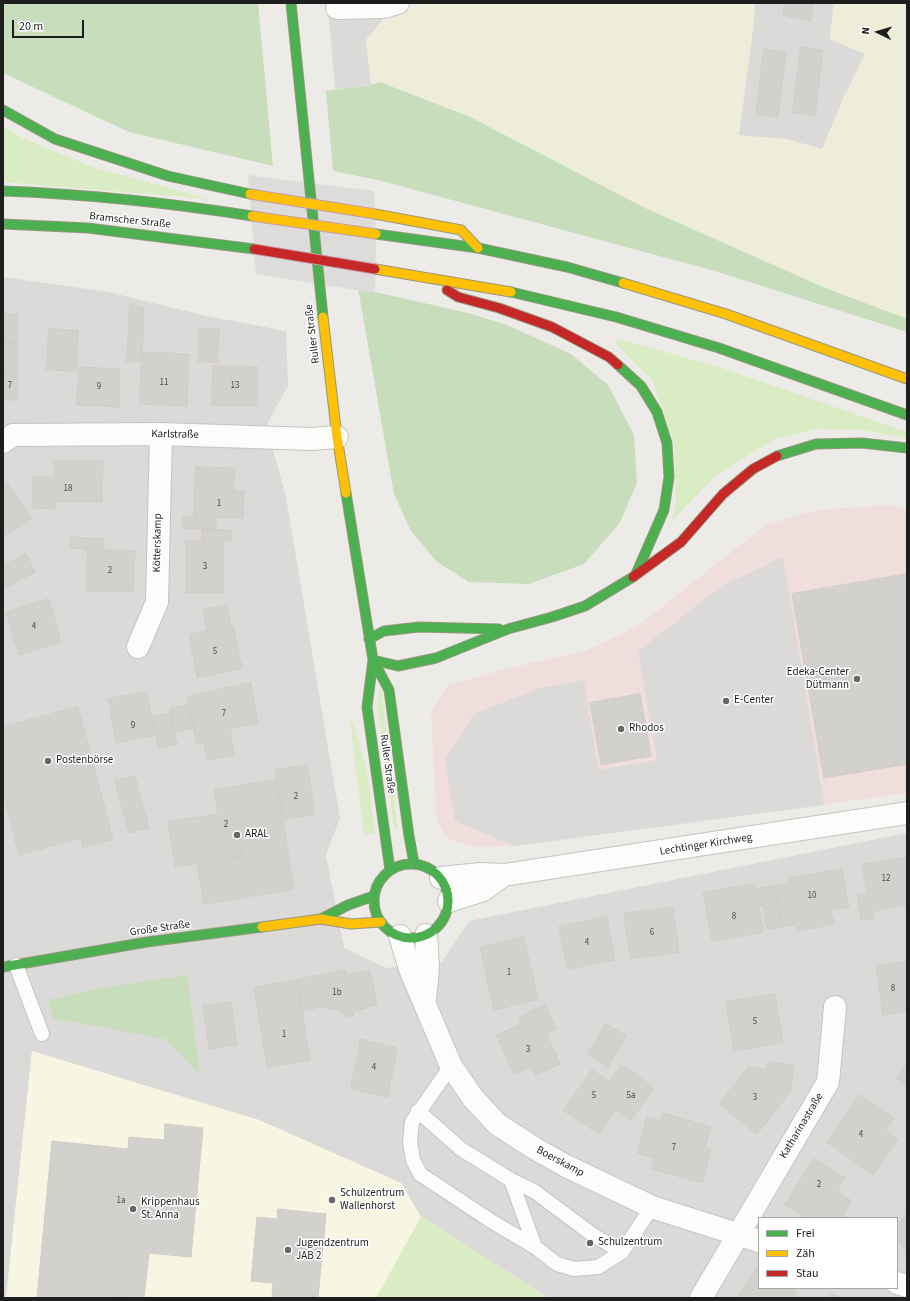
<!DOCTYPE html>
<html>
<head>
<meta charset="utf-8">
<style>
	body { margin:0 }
	#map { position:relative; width:910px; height:1301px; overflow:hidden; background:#edebe7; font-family:"Source Sans 3",sans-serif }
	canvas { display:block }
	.frame { position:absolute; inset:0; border:4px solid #1e1e1e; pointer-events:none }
	.legend { position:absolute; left:758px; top:1217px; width:140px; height:72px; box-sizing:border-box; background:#fff; border:1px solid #a5a5a5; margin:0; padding:5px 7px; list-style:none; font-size:12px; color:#1e1e1e }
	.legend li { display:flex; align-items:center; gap:8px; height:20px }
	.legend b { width:20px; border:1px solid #a5a5a5 }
	.north { position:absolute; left:858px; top:12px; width:40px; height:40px; -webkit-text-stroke:3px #fff; paint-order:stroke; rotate:275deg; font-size:11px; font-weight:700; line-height:16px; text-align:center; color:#1e1e1e }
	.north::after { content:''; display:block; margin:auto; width:14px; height:18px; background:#1e1e1e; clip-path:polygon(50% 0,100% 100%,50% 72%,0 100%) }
	.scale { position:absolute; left:12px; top:20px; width:72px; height:18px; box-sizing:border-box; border:2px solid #1e1e1e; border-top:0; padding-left:5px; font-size:12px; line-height:14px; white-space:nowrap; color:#1e1e1e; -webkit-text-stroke:3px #fff; paint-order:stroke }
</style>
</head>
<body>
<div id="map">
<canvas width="910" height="1301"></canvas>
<div class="frame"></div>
<ul class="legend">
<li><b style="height:5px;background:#4caf50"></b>Frei</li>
<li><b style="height:5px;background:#ffc107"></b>Zäh</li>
<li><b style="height:5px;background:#c62828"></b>Stau</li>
</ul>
<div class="north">N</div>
<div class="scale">20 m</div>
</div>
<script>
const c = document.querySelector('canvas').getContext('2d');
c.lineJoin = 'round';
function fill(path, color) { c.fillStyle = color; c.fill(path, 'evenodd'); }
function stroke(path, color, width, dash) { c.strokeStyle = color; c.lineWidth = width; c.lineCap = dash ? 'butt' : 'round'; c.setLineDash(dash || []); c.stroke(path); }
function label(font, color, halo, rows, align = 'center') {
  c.font = font + ' "Source Sans 3",sans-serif'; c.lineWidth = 3; c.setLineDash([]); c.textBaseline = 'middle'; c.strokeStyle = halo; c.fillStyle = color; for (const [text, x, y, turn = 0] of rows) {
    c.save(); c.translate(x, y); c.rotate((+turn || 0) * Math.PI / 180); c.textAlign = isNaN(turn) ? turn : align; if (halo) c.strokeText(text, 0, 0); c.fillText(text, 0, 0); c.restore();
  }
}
const residential = new Path2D(`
	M755,3H834L830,39L865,54L844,97L822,149L786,139L738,136L754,22Z
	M3,277L109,292L206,316L286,331L288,386L266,426L285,492L340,818L326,855L344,948L386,968L442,962L469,921L907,833V1298H548L421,1217L401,1183L259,1120L32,1052L6,1298H3ZM759,1218H897V1288H759Z`);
const commercial = new Path2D(`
	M888,505L907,509V793L515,846H470L447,838L437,822L431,712L449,685L505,669L585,651L635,628L766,525L817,510Z`);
const education = new Path2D(`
	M32,1051L259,1120L401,1183L421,1217L548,1298H6Z`);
const religious = new Path2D(`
	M384,7L382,21L366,40L371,85L335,89L328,8Z
	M783,557L824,805L515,846L455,821L445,759L474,714L540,688L584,680L598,770L657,760L638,651L722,586Z
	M113,839L133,921L26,940L6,868Z
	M15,918L19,941L3,944V920Z`);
const farmland = new Path2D(`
	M425,3H755L754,22L739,135L786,139L822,149L844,97L865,54L830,39L834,3H907V319L823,287L645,208L470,117L380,82L371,85L366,40L382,21Z`);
const grass = new Path2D(`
	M3,125L18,136L92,167L209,199L3,182Z
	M620,339L725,369L907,432V438L862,430L816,429L774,439L715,476L671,522L676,503L674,442L652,380L614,342Z
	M381,685L398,829L394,830L377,703Z
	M350,720H352L367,770L375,833L364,834Z
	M421,1217L548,1298H376Z`);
const forest = new Path2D(`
	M3,3H258L273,166L129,132L3,73Z
	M380,82L470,117L645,208L823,287L907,319V332L715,271L378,180L333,171L326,91L371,85Z
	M358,288L472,314L507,325L571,354L608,385L634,435L637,483L619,524L584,564L529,584L469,582L437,562L411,531L394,494Z
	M187,975L200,1074L165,1039L53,1018L48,1000L95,989Z`);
const pier = new Path2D(`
	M248,175L374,191L376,234L375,293L256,274Z`);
const building = new Path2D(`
	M785,3H814L811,21L783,15Z
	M801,47L823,50L815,115L793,113Z
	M764,49L786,52L778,117L756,114Z
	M130,304L144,308L142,362H127Z
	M3,314H18V343H3Z
	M199,328L219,329L218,362H198Z
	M49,329L78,330L76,371L47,370Z
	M3,343H18V371H3Z
	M142,352L189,354L187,406L140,404Z
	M213,366L258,367L257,406L212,405Z
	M79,367L120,369L119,407L77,405Z
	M3,371H18V400H3Z
	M54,461H103L102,502H56V509L33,508V477H54Z
	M196,467L235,468L234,491H244L243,518L194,517Z
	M7,483L31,518L3,537V486Z
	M183,517H216V529H183Z
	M202,529L232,530V541H202Z
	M71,537L104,539V550L71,548Z
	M186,541H223V593H186Z
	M88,549L135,551L133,592L86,591Z
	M26,554L35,572L5,588L3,585V566Z
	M907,574V764L824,778L792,594Z
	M49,599L61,642L19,655L6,612Z
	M227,605L231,627L207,631L203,610Z
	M233,626L242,668L197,678L189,635Z
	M251,683L258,724L230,728L234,755L207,760L204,743L197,744L187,697Z
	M147,692L155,735L116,743L108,699Z
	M640,694L651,756L601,765L590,703Z
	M189,705L193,728L174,732L170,709Z
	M78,707L113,839L83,847L81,838L19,855L3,795V727Z
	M171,714L177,744L158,748L152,717Z
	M307,765L315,814L283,820L275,770Z
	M135,776L149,828L129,833L115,781Z
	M277,780L284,828L239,836L242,856L175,867L168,822L218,814L214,790Z
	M284,828L294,889L204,904L197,863L242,856L239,836Z
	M907,857V905L873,911L874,918L861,920L857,895L867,893L862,865Z
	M842,869L849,907L831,910L834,924L797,931L796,925L782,927L775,885L789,883L788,878Z
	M755,884L756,889L775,885L782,927L767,929L763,905L759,906L763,932L712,941L703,893Z
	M673,907L679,952L630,959L624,914Z
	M607,917L615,960L567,969L559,927Z
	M524,937L538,999L494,1010L480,948Z
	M907,961V1017L906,1011L883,1015L876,966Z
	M345,970L346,975L370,971L377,1005L354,1011V1015L349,1017L338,1010L320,1007L302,1011L297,980Z
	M297,980L310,1060L267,1067L254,988Z
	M775,994L783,1042L734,1051L726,1002Z
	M231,1002L237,1045L209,1049L203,1006Z
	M545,1005L556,1029L546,1033L560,1064L535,1075L531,1066L514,1074L496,1035L522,1024L519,1018Z
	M606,1024L626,1036L608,1067L588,1054Z
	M361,1039L397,1048L388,1097L351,1089Z
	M768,1062L794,1065L790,1092L757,1134L719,1104L748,1067L767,1069Z
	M907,1063V1086L896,1078Z
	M622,1065L654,1088L631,1120L608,1104L619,1088L610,1082Z
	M592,1070L619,1088L608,1104L615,1110L599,1134L564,1111Z
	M860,1095L894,1118L885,1131L898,1140L873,1175L827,1142Z
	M663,1113L711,1127L705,1147L711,1149L702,1183L652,1169L655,1158L637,1153L647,1117L660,1121Z
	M165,1124L203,1128L191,1257L149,1253L144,1298L111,1297V1298H37L52,1141L128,1149L129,1137L164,1140Z
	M814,1159L845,1178L837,1191L852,1201L841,1218H806L785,1205Z
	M278,1209L326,1214L318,1298H272L273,1283L251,1281L257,1217L277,1219Z
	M907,1213V1250L897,1243V1227Z
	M756,1268L759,1269V1288H791L797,1292L793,1298H738Z
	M830,1294L844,1298H829Z`);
const lane = new Path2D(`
	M16,965L42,1034
	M451,1066L412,1122L410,1142L413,1160L420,1174L491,1221L535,1247L557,1264L574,1269L598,1267L622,1252L652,1207
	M418,1111L461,1149L511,1180L534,1191L593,1235L622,1252
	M511,1180L535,1247`);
const street = new Path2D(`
	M337,8L384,7L398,3
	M3,442L13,435L161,434L312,439L337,437
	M138,647L157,602L161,434
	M441,878L480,874L504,875L907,813
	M449,901L483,890L504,875
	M400,936L410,969L451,1066L473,1098L497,1124L534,1148L566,1166L652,1207L759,1241
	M425,1000L428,967L426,935
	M897,1283L907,1286
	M701,1298L828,1082L835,1007`);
const fast = new Path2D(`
	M291,3L323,317
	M3,110L55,139L168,176L250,194
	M3,191C86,194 170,203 252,216
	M3,224L88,228L254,249
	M376,234L478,248L567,267L623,283
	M511,292L616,317L719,348L907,415
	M618,365L641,386L657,412L667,443L669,477L664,510L636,574
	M777,456L816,444L862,443L907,448
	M346,493L373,660L367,707L390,870
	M369,639L384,631L419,627L499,629
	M373,660L389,690L409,836L414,863
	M373,660L398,666L436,658L508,629L552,617L585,606L633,577
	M374 901a37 37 0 1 1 74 0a37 37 0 1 1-74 0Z
	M321,919L348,905L374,896
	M3,967L147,942L262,927`);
const slow = new Path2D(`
	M375,214L461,230L478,248
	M375,269L511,292
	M623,283L726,314L907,379
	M323,317L337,437L346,493
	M262,927L321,919L351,924L381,922`);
const jam = new Path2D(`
	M447,290L458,297L499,308L552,327L609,357L618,365
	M633,577L681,542L723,494L753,469L777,456`);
const slowBridge = new Path2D(`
	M250,194L375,214
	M252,216L376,234`);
const jamBridge = new Path2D(`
	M254,249L375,269`);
const markers = [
	[857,679,4,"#666664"],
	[726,701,4,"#666664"],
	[621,729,4,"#666664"],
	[48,761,4,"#666664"],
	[237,835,4,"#666664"],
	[332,1200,4,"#666664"],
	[133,1209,4,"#666664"],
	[590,1243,4,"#666664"],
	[288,1250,4,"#666664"]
];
const numberNames = [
	["11",164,383],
	["7",10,386],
	["13",235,386],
	["9",99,387],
	["18",68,489],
	["1",219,504],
	["3",205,567],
	["2",110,571],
	["4",34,627],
	["5",215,652],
	["7",224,714],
	["9",133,726],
	["2",296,797],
	["2",226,825],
	["12",886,879],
	["10",812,896],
	["8",734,917],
	["6",652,933],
	["4",587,943],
	["1",509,973],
	["8",893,989],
	["1b",337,993],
	["5",755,1022],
	["1",284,1035],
	["3",528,1050],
	["4",374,1068],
	["5",594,1096],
	["5a",631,1096],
	["3",755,1098],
	["4",861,1135],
	["7",674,1148],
	["2",819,1185],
	["1a",121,1201]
];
const streetNames = [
	["Bramscher Straße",130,221,6],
	["Ruller Straße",313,334,-97],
	["Karlstraße",175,435,1],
	["Kötterskamp",158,543,-89],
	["Ruller Straße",387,764,82],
	["Lechtinger Kirchweg",706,845,-9],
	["Große Straße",160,929,-8],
	["Katharinastraße",802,1126,-59],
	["Boerskamp",560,1162,28]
];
const poiNames = [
	["Edeka-Center",849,673,"right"],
	["Dütmann",849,686,"right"],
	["E-Center",734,701],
	["Rhodos",629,729],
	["Postenbörse",56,761],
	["ARAL",245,835],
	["Schulzentrum",340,1194],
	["Wallenhorst",340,1207],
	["Krippenhaus",141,1203],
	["St. Anna",141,1216],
	["Schulzentrum",598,1243],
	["Jugendzentrum",296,1244],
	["JAB 2",296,1257]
];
fill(residential, '#dcdad8');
fill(commercial, '#efdedb');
fill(education, '#f7f6e2');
fill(religious, '#dbdad8');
fill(farmland, '#ededd9');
fill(grass, '#daecc4');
fill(forest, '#c7ddbb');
fill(pier, '#dddcda');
fill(building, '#d3d1ce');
stroke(building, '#d0ccc8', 1);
stroke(lane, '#c5c4c3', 16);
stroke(street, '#c5c4c3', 24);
stroke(fast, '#96977e', 11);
stroke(slow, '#96977e', 11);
stroke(jam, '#96977e', 11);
stroke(lane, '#fcfcfb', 14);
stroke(street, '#fcfcfb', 22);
stroke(fast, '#4caf50', 9);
stroke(slow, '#ffc107', 9);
stroke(jam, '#c62828', 9);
stroke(slowBridge, '#c49ca8', 11, []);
stroke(jamBridge, '#c49ca8', 11, []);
stroke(slowBridge, '#ffc107', 9);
stroke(jamBridge, '#c62828', 9);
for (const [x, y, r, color] of markers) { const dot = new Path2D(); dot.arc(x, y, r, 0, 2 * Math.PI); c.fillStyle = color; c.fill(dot); stroke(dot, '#fff', 1.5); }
label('9px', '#4b4b4a', null, numberNames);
label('11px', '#1e1e1e', '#fff', streetNames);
label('11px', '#1e1e1e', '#fff', poiNames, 'left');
</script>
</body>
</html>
